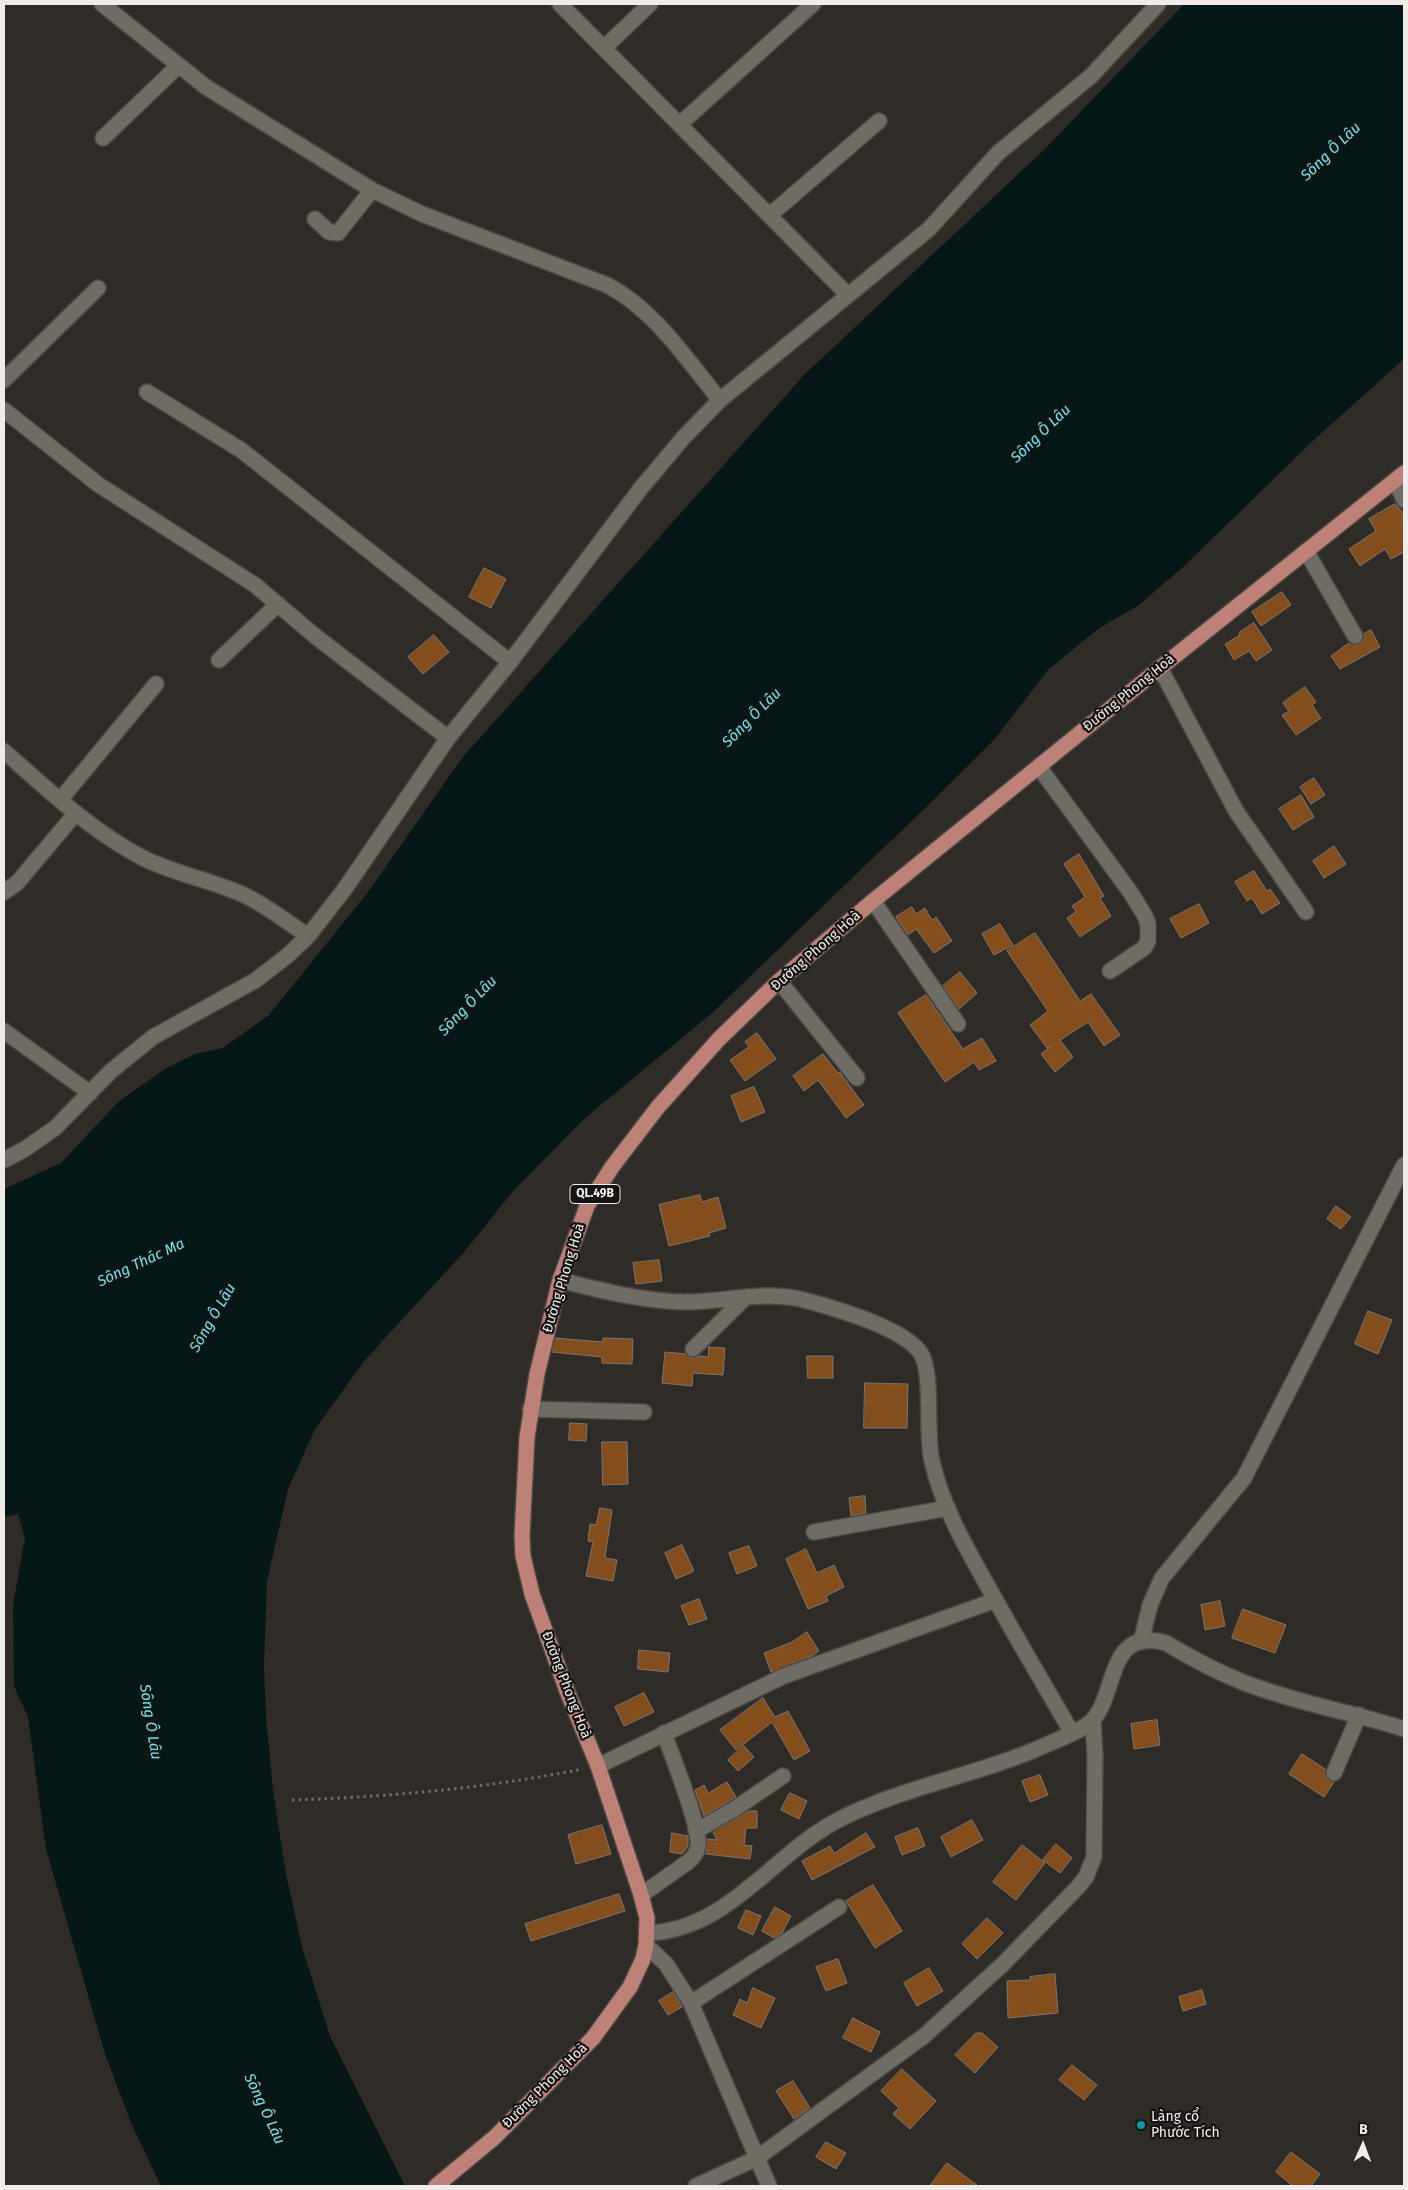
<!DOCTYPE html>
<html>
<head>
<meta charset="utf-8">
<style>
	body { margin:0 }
	#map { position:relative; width:1408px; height:2190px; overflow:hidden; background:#2f2c27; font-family:"Fira Sans",sans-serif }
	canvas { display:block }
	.frame { position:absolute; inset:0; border:5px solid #efede9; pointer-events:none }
	.north { position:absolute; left:1338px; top:2120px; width:50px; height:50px; -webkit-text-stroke:4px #161412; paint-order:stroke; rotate:2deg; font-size:14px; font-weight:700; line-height:20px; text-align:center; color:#efede9 }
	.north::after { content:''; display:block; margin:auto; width:18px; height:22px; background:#efede9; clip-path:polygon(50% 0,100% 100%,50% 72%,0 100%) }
</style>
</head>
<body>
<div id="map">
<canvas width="1408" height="2190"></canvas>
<div class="frame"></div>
<div class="north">B</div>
</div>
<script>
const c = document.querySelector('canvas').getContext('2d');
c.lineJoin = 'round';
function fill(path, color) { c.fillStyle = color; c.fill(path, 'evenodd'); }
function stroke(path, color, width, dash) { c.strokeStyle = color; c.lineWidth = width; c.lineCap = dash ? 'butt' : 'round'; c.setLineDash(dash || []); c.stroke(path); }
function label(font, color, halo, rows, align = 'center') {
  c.font = font + ' "Fira Sans",sans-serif'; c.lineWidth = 4.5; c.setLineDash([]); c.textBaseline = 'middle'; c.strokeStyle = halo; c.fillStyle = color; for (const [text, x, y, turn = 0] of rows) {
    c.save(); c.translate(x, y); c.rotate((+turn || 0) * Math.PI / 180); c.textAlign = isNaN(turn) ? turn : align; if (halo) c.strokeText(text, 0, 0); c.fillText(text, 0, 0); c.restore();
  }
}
const water = new Path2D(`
	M1184,4H1404V359L1317,437L1183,567L1139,605L1098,629L1048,670L995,739L922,811L711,1014L585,1118L514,1190L465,1251L365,1360L315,1429L288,1489L267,1581L264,1665L266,1717L273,1790L285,1869L302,1947L330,2036L405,2186H161L131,2123L104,2051L46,1849L28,1717L14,1686L13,1605L25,1538L18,1514L4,1517V1189L61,1163L119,1101L165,1069L195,1054L223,1048L269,1015L368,892L462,758L805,374L1045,149Z`);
const building = new Path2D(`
	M1395,504L1404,514V552L1391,559L1385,549L1360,566L1349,549L1376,531L1369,519Z
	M484,568L506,579L491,608L469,597Z
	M1282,592L1291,605L1261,626L1252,612Z
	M1254,623L1272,650L1256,661L1249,651L1234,660L1225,644L1240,635L1239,633Z
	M1371,630L1380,647L1340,669L1331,656L1349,643L1355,645L1360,644L1363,640L1364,634Z
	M434,635L449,652L423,674L408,657Z
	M1305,687L1316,702L1312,705L1321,718L1296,735L1282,715L1289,711L1283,703Z
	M1314,778L1325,795L1311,804L1300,787Z
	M1301,795L1314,817L1293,830L1279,809Z
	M1334,846L1346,864L1324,878L1313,861Z
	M1079,854L1104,896L1100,898L1111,916L1080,937L1067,918L1076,912L1072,906L1085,897L1064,864Z
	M1254,871L1267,891L1270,889L1280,903L1262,914L1252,898L1247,901L1235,882Z
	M1199,904L1209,923L1181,938L1170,919Z
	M912,907L916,914L925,908L932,920L936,917L952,941L934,953L916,929L908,935L896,917Z
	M1000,924L1013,945L994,955L982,934Z
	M1035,933L1080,1001L1091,994L1120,1035L1104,1046L1088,1022L1060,1040L1073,1057L1055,1072L1041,1054L1051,1046L1047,1048L1030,1025L1048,1011L1007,951Z
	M960,972L977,993L959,1009L943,986Z
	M926,995L963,1049L982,1038L996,1061L979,1070L974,1062L945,1082L898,1013Z
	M757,1033L776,1059L745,1081L730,1060L749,1047L745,1042Z
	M823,1054L838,1073L840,1072L841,1074L864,1105L846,1118L818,1080L804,1091L793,1076Z
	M754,1087L765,1112L741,1122L731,1096Z
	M700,1195L702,1202L718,1197L726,1228L709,1233L710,1236L669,1246L659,1205Z
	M1336,1206L1351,1217L1341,1229L1327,1219Z
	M659,1260L662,1281L636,1284L633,1263Z
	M1368,1311L1392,1320L1378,1354L1355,1344Z
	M555,1338L603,1342V1338L633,1339L632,1364L602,1363V1357L552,1352Z
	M709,1347L725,1348L723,1375L693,1373L692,1386L662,1383L665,1352L686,1354L690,1358H695L700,1356L708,1357Z
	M807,1356H833V1378H808Z
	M865,1383L908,1384L907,1428H864Z
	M570,1423L587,1424L586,1441L569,1440Z
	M602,1442H627L628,1484L603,1485Z
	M865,1496L866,1513L851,1516L849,1498Z
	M600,1508L612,1510L605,1558L617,1560L613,1581L586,1576L593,1542L588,1541L590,1524L596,1525Z
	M682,1545L694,1571L676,1579L665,1553Z
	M749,1546L757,1566L737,1574L729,1553Z
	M806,1549L817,1573L834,1565L844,1587L826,1596L828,1601L808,1609L786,1559Z
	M699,1599L707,1619L689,1625L681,1606Z
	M1220,1601L1225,1626L1205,1630L1201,1605Z
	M1243,1609L1286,1625L1275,1653L1232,1638Z
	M807,1632L819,1651L810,1657L771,1672L764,1653L792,1642Z
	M639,1650L670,1653L668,1672L638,1669Z
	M644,1693L654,1712L624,1726L615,1707Z
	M763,1698L775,1717L788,1711L810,1751L794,1760L772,1722L736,1750L720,1730Z
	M1157,1720L1160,1745L1134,1749L1131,1724Z
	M744,1746L754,1757L738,1771L728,1760Z
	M1302,1754L1325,1769L1326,1778L1334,1782L1324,1797L1289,1774Z
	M1040,1775L1048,1795L1030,1802L1022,1781Z
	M727,1782L736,1797L704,1816L695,1790L704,1785L708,1793Z
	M790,1793L807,1801L799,1819L781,1810Z
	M749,1811H757V1828H746L744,1845L752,1846L750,1859L706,1854L707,1839L717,1840L713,1832Z
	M972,1820L983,1840L951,1857L941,1837Z
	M602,1825L611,1854L576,1864L568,1835Z
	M918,1828L925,1846L902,1855L895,1837Z
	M672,1833L688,1836V1846L682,1854L670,1852Z
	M866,1833L875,1847L812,1880L802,1861L830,1846L834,1853Z
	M1056,1844L1072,1858L1060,1873L1043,1860Z
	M1022,1845L1045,1863L1016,1900L993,1882Z
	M873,1885L902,1931L875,1948L846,1901Z
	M619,1894L625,1911L531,1941L525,1924Z
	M775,1907L791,1916L782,1933L774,1938L762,1931Z
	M746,1910L761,1916L753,1935L738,1928Z
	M987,1918L1003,1933L977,1959L962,1944Z
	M838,1959L847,1983L826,1991L816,1967Z
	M929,1968L943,1991L917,2006L904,1983Z
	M1055,1974L1058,2013L1008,2018L1007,1981L1030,1980V1977Z
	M753,1988L775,1998L761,2028L733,2015L740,1999L747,2003Z
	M1202,1990L1206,2004L1183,2011L1179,1997Z
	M673,1992L682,2007L668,2015L659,2001Z
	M853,2018L880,2032L871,2052L843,2038Z
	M976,2033H982L998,2047L975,2073L955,2055Z
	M1072,2065L1097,2085L1084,2100L1059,2080Z
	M902,2069L936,2101L910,2129L893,2114L899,2108L881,2091Z
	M793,2081L810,2108L794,2119L776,2091Z
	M826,2142L846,2153L836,2169L816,2157Z
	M1291,2152L1320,2174L1311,2186H1293L1276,2172Z
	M947,2163L978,2186H930Z`);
const path = new Path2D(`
	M292,1800C389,1797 487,1788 583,1769`);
const minor = new Path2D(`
	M102,4L206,87L372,190L422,214L607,285C655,310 686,359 720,400
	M560,4L848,295
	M604,48L650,4
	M680,124L813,4
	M103,138L178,66
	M770,215L879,121
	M315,219L329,232L338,233L372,190
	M4,380L98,288
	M147,392L241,450L510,662
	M4,410L99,485L255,585L315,636L448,738
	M1395,480L1404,500
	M1306,551L1355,636
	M219,660L278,604
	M1160,668L1236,811L1306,912
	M4,751C47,789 91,831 143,858C175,874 211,880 244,895C267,906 287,922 308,936
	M1039,767L1131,893L1145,916L1148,924V941L1144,948L1110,971
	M60,800L156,684
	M4,892L17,883L76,813
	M873,901L958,1024
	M779,981L857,1078
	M4,1031L90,1093
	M4,1160L25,1149L55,1128L111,1071L153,1037L256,980L287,956L308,936L344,890L448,738L510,662L641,488L684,437L720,400L929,229L998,153L1091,76L1158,4
	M560,1280C602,1291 642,1301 685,1302C725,1302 765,1290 804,1300C834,1308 901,1327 920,1352C934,1371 925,1434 932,1461C942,1507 968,1551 991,1592C1017,1639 1045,1686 1072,1733
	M693,1349L746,1297
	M530,1409L644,1412
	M814,1532L948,1508
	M1141,1642L1150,1605L1162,1578L1244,1478L1404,1165
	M598,1766L784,1676L996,1600
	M1334,1773L1359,1715
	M696,1831L736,1808L783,1776
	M641,1895L688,1862C693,1858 697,1853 698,1846C701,1827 672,1756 664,1733
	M648,1933C729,1930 773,1853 840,1819C905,1786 979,1775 1046,1745C1059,1739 1074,1734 1087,1725C1119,1703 1103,1625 1166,1643C1191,1658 1217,1672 1245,1683C1296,1703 1352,1712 1404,1729
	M646,1945L666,1964L691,2003L769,2186
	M691,2003L839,1907
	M696,2186L757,2158L924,2036L1002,1965L1078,1887L1086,1877L1094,1857L1095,1755L1093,1720`);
const major = new Path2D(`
	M436,2186L495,2137L593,2038L630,1987L643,1959L646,1945L647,1918L641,1895L598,1766L567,1691L532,1594L523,1556L522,1536L527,1437L537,1374L560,1280L587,1206L612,1167L658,1107L719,1039L779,981L873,901L1160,668L1404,473`);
const markers = [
	[1141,2125,5,"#0f9aa8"]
];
const shields = [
	[595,1194,50]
];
const shieldNames = [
	["QL.49B",595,1194]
];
const streetNames = [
	["Đường Phong Hoà",1129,693,-39],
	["Đường Phong Hoà",816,951,-41],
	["Đường Phong Hoà",564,1278,-73],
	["Đường Phong Hoà",566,1685,69],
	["Đường Phong Hoà",545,2086,-45]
];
const poiNames = [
	["Làng cổ",1151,2117],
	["Phước Tích",1151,2133]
];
const waterNames = [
	["Sông Ô Lâu",1331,152,-44],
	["Sông Ô Lâu",1041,434,-44],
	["Sông Ô Lâu",752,718,-45],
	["Sông Ô Lâu",468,1006,-46],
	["Sông Thác Ma",141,1263,-25],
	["Sông Ô Lâu",213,1318,-60],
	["Sông Ô Lâu",150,1722,81],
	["Sông Ô Lâu",264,2109,65]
];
fill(water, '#061718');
fill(building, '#834d1c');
stroke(building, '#7c7672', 1);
stroke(minor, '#4b4843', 18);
stroke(major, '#4b4843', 18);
stroke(path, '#6d6b66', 3, [2.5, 4]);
stroke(minor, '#6f6b65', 15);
stroke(major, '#bd8177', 15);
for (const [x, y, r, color] of markers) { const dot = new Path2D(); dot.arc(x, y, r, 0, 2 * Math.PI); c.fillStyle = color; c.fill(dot); stroke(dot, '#161412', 2); }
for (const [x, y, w] of shields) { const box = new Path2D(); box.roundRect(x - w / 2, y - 9.5, w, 19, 4); c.fillStyle = '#161412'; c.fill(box); stroke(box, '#efede9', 1); }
label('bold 12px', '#efede9', null, shieldNames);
label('14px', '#efede9', '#161412', streetNames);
label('14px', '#efede9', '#161412', poiNames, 'left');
label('italic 15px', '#60ebf3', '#161412', waterNames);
</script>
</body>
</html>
